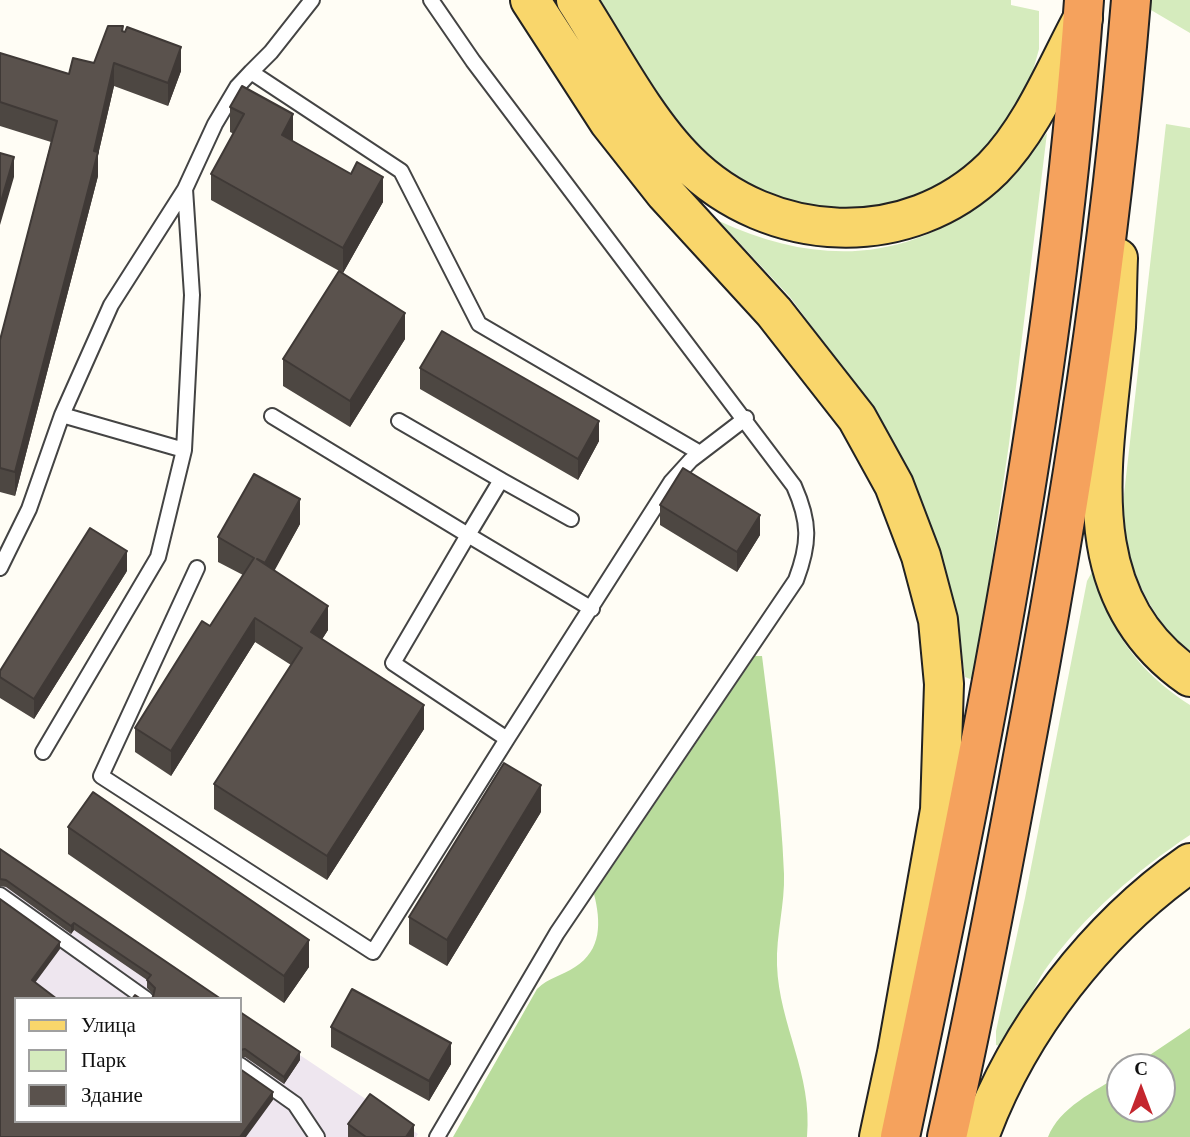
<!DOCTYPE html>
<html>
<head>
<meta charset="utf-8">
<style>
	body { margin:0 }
	#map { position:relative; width:1190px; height:1137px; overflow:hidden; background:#fffdf5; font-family:"Crimson Pro",serif }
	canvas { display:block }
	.legend { position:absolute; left:14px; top:997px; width:228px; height:126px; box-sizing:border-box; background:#fff; border:2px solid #a0a0a0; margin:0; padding:9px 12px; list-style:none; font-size:21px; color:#111 }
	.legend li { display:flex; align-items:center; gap:14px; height:35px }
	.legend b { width:35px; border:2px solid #a0a0a0 }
	.north { position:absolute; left:1106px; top:1053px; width:70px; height:70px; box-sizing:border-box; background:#fff; border:2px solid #a0a0a0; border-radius:50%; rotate:0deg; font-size:19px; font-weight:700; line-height:28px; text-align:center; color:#111 }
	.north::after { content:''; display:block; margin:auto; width:24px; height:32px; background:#c4262e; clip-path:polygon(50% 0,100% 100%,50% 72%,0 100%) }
</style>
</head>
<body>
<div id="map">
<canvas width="1190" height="1137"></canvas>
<ul class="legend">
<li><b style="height:9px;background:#f9d66b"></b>Улица</li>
<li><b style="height:19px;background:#d5ebbd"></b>Парк</li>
<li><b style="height:19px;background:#5a524d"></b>Здание</li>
</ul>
<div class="north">С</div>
</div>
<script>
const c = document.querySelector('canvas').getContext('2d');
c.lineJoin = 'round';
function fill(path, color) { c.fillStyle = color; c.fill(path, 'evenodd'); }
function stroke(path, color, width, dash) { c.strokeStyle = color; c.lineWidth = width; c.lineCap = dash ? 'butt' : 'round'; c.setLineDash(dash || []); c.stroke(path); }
const industrial = new Path2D(`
	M0,854L215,999H16V1121H240V1015L418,1134L416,1137H0Z`);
const green = new Path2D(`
	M597,0H1011V5L1039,11V49L1034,67L1025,96L1002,136L954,181L874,212L786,205L717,165L673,118Z
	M1134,0H1190V33Z
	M1166,124L1190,128V655C1149,615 1127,569 1122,512Z
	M1047,133L1009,444L975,676L970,679L965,677L957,622L863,395L790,297L719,221C813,264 900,265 986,200C1009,182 1028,155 1047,133Z
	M1092,572C1103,583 1103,599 1108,612C1124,651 1155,683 1190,705V835C1136,871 1085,915 1047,967C1031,989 1018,1030 1000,1046L996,1045V1031L1025,898L1087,581Z`);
const forest = new Path2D(`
	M755,656H762C771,728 781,801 784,874C785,904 776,935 777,965C779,1025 813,1074 807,1137H453L537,989C549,977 562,976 575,967C602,950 601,922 594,894Z
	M1190,1028V1137H1048C1060,1107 1094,1092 1120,1075V1109H1162V1067H1132Z`);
const lane = new Path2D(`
	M312,0L271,52L251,72L401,171L479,324L700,453
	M431,0L473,61L794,486C810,522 810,543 796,580L557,933L437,1137
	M185,189L111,305L62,415L184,450L192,295L185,189L215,124L237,87L251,72
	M272,416L468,535L501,480L399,421
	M501,480L571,519
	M0,568L29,509L62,415
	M197,568L101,776L373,952L507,739
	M592,609L468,535L393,663L507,739L671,482L691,460L746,418
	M43,752L158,557L184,450
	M0,895L146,999
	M240,1065L295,1104L317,1137`);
const primary = new Path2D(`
	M530,0L609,122L665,193L774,312L857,418L894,485L921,556L938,620L944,684L940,810L897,1053L879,1137
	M576,0C609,51 645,121 687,162C770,245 908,252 993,168C1033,127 1056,68 1083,18
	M1118,258C1117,281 1117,304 1116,327C1106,451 1068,592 1190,677
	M979,1137C1018,1030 1097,928 1190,863`);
const highway = new Path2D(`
	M900,1137C979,762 1057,383 1084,0
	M947,1137C975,1013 999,887 1022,762C1070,509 1110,256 1131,0`);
const wall = new Path2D(`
	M123,31L181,71L168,106L114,86L98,155V176L15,496L0,492V340L51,142L0,126V53L69,74L94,63Z
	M230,107L293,140L292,141L383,202L343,273L211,200V174L234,134L230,132Z
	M405,339L350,427L283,386V359Z
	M420,368L599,441L578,480L420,389Z
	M660,505L760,535L737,572L660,525Z
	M300,524L274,570L328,630L322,639L424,729L327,880L214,809V784L291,665L255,642L171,776L135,752V728L210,626L243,575L218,562V537Z
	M127,571L34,719L0,698V671Z
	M541,812L447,966L409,944V917Z
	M68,827L309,967L284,1003L68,854Z
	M0,849L221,999L153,997L154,995L147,988V980L74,930L71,934L6,887L0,886Z
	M240,1012L300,1060L284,1084L245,1057L240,1058Z
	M331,1027L451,1064L429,1101L331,1047Z
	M348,1124L414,1137H348Z`);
const shadedWall = new Path2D(`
	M181,47V71L168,106V83Z
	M114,63V86L98,155V176L15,496V472Z
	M293,114V140L282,161V135Z
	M14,157V177L0,225V205Z
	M383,177V202L343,273V248Z
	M405,313V339L350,427V401Z
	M599,421V441L578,480V459Z
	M300,499V524L265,588V563Z
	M760,515V535L737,572V552Z
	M127,551V571L34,719V699Z
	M328,606V630L311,657V632Z
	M255,618V642L171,776V751Z
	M424,705V729L327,880V856Z
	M541,785V812L447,966V940Z
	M74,923V930L71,934V926Z
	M309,940V967L284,1003V976Z
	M60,942V949L32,987V980Z
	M451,1043V1064L429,1101V1081Z
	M300,1052V1060L284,1084V1077Z
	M273,1092V1100L246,1137H240Z
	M414,1125V1137H406Z`);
const building = new Path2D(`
	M108,26H123L122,31L125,32L127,27L181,47L168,83L114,63L94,151L98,152L15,472L0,468V340L57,121L0,102V53L69,74L73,58L94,63Z
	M242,86L293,114L282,135L351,174L357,162L383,177L343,248L211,174L244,114L230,107Z
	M0,153L14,157L0,205Z
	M339,271L405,313L350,401L283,359Z
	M442,331L599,421L578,459L420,368Z
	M683,468L760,515L737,552L660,505Z
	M254,474L300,499L265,563L257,559L328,606L311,632L424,705L327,856L214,784L302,648L255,618L171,751L135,728L202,621L210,626L254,558L218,537Z
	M90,528L127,551L34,699L0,677V671Z
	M504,763L541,785L447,940L409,917Z
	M93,792L309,940L284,976L68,827Z
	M0,849L221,999H150L153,997L155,988L147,980L151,975L74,923L71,926L6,880L0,879Z
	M0,899L60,942L32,980L57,999H16V1121H240V1069L273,1092L240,1137H0Z
	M352,989L451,1043L429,1081L331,1027Z
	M135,995L141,999H132Z
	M240,1012L300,1052L284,1077L245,1049L240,1050Z
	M370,1094L414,1125L406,1137H366L348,1124Z`);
fill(industrial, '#eee6ef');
fill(green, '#d5ebbd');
fill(forest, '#b9dc9c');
stroke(lane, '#444', 18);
stroke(primary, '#222', 42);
stroke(highway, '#222', 42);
stroke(lane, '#fff', 14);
stroke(primary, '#f9d66b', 38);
stroke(highway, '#f5a25d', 38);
fill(wall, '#4d4742');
fill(shadedWall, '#3f3936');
fill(building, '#5a524d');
stroke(building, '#3f3936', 2);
</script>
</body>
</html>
